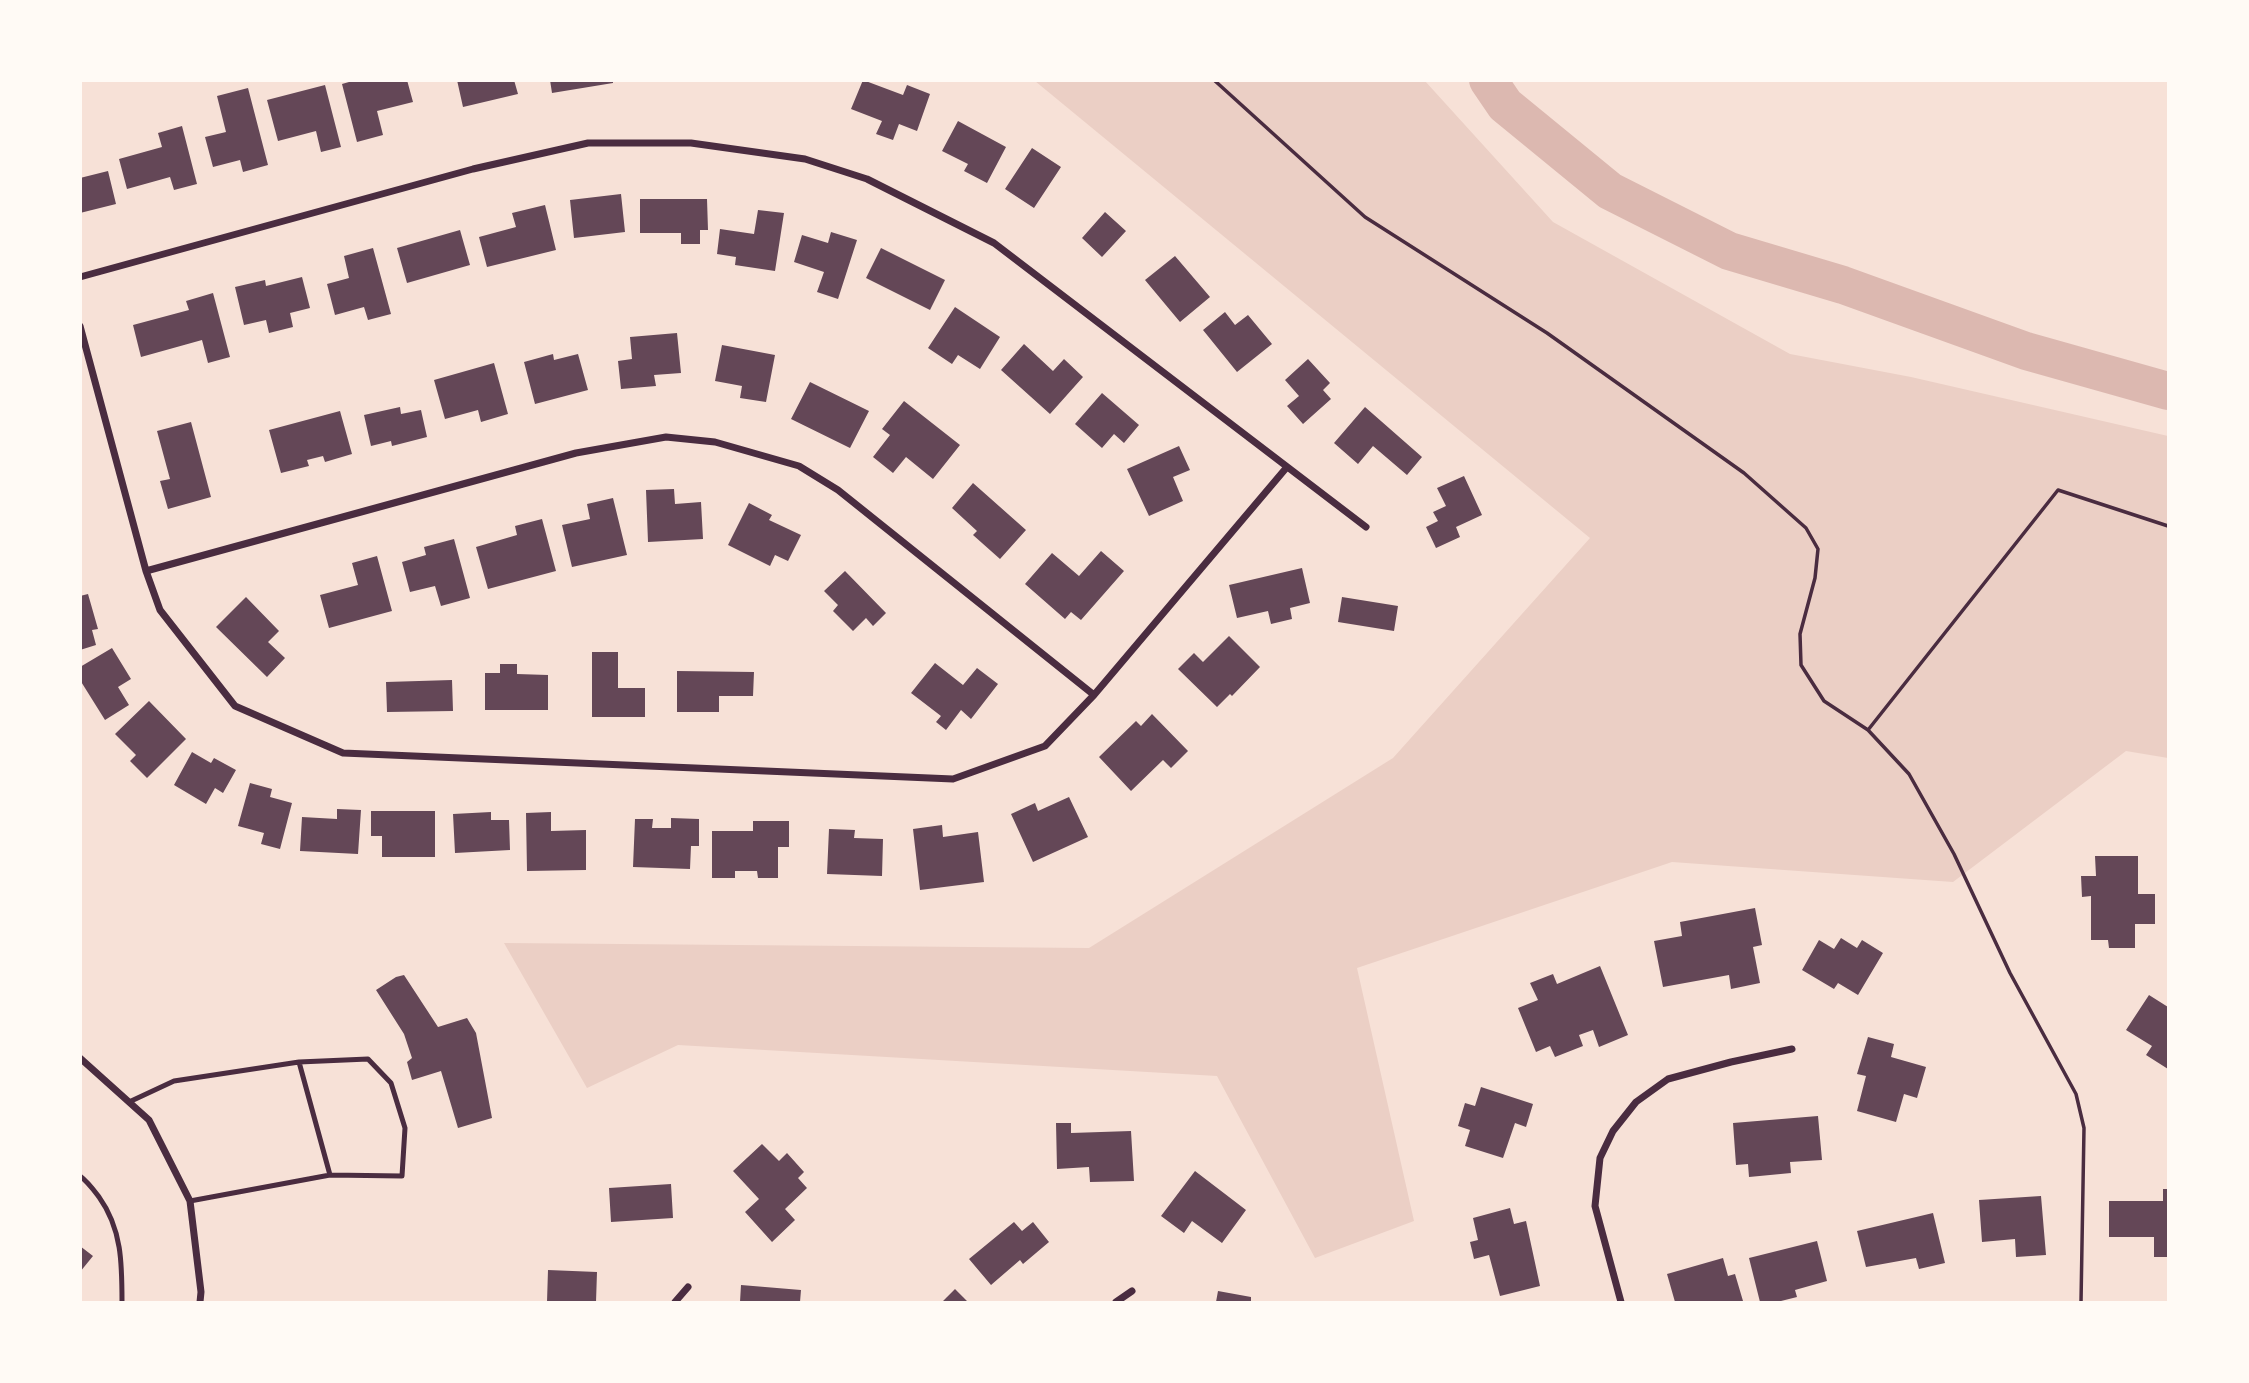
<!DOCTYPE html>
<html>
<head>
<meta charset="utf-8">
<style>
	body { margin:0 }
	#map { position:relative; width:2249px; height:1383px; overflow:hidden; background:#f7e1d7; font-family:Merriweather,serif }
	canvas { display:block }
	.frame { position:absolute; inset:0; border:82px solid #fffaf5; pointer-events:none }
</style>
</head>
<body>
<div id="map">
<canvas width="2249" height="1383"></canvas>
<div class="frame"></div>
</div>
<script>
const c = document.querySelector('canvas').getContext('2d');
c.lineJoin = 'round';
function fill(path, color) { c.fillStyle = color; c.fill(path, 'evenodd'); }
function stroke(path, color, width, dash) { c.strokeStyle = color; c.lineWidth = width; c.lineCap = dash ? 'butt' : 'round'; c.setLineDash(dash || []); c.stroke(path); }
const green = new Path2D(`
	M1035,81H1425L1553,222L1790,354L1911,377L2168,436V758L2126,751L1953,882L1672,862L1357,968L1414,1221L1315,1258L1217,1076L678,1045L587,1088L504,943L1089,948L1393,758L1590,538Z`);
const river = new Path2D(`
	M1488,80L1505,105L1610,191L1729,251L1843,285L2026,351L2168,391`);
const building = new Path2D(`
	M356,80H407L413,102L377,111L383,135L357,142L342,84Z
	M457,80H514L518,94L463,107Z
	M550,80H613V83L552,93Z
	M863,80L903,95L907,85L930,94L917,131L899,124L893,140L876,134L882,121L851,109Z
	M325,85L341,147L321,152L316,131L278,141L267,100Z
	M248,88L268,165L243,172L240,160L213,167L205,137L226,132L217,96Z
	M958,121L1006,147L987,183L964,171L968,164L942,151Z
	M182,126L197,184L174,190L170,177L127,189L119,159L162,147L158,133Z
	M1032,148L1061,167L1034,208L1005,189Z
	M108,171L116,204L80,213V178Z
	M621,194L625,232L574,238L570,200Z
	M640,199H707L708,230H700V244H681V233H640Z
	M545,205L556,250L487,267L479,237L516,227L512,213Z
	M758,210L784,213L775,271L735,265L736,257L717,254L720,229L754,234Z
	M1105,212L1126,231L1102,257L1082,238Z
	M460,230L470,265L407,283L397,248Z
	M831,232L857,240L838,299L817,292L824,272L794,262L802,235L828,243Z
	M373,248L391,314L368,320L364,307L335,315L327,284L349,278L344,256Z
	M881,248L945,280L930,310L866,278Z
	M1175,256L1210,297L1180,322L1145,280Z
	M302,277L310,308L290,313L293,327L269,333L266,320L244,325L235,287L265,280L266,286Z
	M213,293L230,357L208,363L202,340L141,357L133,325L189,310L186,301Z
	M955,307L1000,337L980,369L958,355L952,364L928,348Z
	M1225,312L1235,325L1248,315L1272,344L1237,372L1203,330Z
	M677,333L681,373L654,375L656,386L621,389L618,361L632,359L630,337Z
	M1024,344L1053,371L1064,359L1083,377L1050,414L1001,370Z
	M722,345L775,355L766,402L740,398L742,386L715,381Z
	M553,354L554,360L578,354L588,390L535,404L524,362Z
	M1308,359L1330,383L1323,390L1331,399L1303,424L1287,406L1299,396L1285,380Z
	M494,363L508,414L481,422L478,410L445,419L434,380Z
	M810,382L869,411L850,448L791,419Z
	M1102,393L1139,425L1124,443L1114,434L1102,448L1075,424Z
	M904,401L960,445L933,479L906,457L893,473L873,457L890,435L882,429Z
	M400,407L401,414L421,410L427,437L392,446L391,441L371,446L364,415Z
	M1365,407L1422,457L1407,475L1373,446L1358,464L1334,443Z
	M340,411L352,454L325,462L323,456L307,460L309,466L281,473L269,430Z
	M191,422L211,497L168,509L160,481L170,479L157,431Z
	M1179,446L1190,470L1173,477L1183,501L1149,516L1127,469Z
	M1464,476L1482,515L1456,527L1460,537L1436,548L1426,527L1438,521L1433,512L1446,506L1437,488Z
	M973,483L1026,530L1000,559L973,535L977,531L952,508Z
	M674,489L675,504L701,502L703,539L648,542L646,490Z
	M613,498L627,555L572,567L562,525L590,519L587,504Z
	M749,503L772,515L769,520L801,535L788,561L775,555L770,566L728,545Z
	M542,519L556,571L488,589L476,547L517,535L515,526Z
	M454,539L470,598L441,606L435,586L410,592L402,562L426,555L424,547Z
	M1101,551L1124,571L1081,620L1071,612L1065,619L1025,584L1052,553L1079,576Z
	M377,556L392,611L329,628L320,595L358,585L352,563Z
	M1302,568L1310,603L1290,608L1292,619L1271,624L1268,611L1237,618L1229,585Z
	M845,571L886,613L873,626L866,618L853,631L833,611L838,605L824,591Z
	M88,594L98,629L92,630L96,645L80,650V596Z
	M246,597L279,631L268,642L285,658L267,677L216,627Z
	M1342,597L1398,606L1394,631L1338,622Z
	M1229,636L1260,667L1232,696L1230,694L1217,707L1178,669L1194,653L1203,662Z
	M112,648L131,679L118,687L129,705L105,720L80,680V667Z
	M592,652H618V688H645V717H592Z
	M935,663L963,685L977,668L998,684L971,719L961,710L946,730L936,722L941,716L911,693Z
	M500,664H517V674L548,675V710H485V673H500Z
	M677,671L754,672L753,696H719V712H677Z
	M452,680L453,711L387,712L386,682Z
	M149,701L186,739L147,778L130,761L136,755L115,734Z
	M1152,714L1188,751L1171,768L1163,760L1131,791L1099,757L1136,721L1141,726Z
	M192,752L211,763L214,758L236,770L223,793L215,788L206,804L174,785Z
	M250,783L272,789L270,797L292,803L280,849L261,844L264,833L238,826Z
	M1069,797L1088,837L1033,862L1011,814L1035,803L1038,811Z
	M337,809L361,810L358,854L300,851L302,817L337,819Z
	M371,811H435V857H382V836H371Z
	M491,812V820H509L510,850L455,853L453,814Z
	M551,812V831L586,830V870L527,871L526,813Z
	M671,818L699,819V846H691L690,869L633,867L635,819H653L652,828H671Z
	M753,821H789V847H778V878H758L757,871H735V878H712V831H753Z
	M942,825L943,837L978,832L984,882L920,890L913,829Z
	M829,829L855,830L854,838L883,839L882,876L827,874Z
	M2095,856H2138V894H2155V924H2135V948H2109L2108,940H2091V896L2082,897L2081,876H2096Z
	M1755,908L1762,945L1753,947L1760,983L1731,989L1729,975L1663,987L1654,941L1682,936L1680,922Z
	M1841,938L1857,948L1862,940L1883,953L1858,995L1838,983L1834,989L1802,970L1819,940L1834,949Z
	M1600,966L1628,1035L1599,1047L1593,1030L1579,1035L1583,1046L1555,1057L1550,1046L1536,1052L1518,1008L1538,1000L1530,983L1553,974L1557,984Z
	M404,975L438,1027L467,1018L476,1033L492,1118L458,1128L441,1071L412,1080L407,1062L412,1058L404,1034L376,990L396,977Z
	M2149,995L2168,1007V1069L2146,1055L2152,1046L2126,1030Z
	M1868,1037L1894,1044L1891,1057L1926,1067L1917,1098L1904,1094L1896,1122L1857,1111L1866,1076L1857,1074Z
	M1481,1087L1533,1104L1526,1127L1515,1123L1503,1158L1465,1146L1470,1130L1458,1126L1465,1103L1475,1106Z
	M1818,1116L1822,1160L1790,1162L1791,1173L1749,1177L1748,1164L1736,1165L1733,1123Z
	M1056,1123H1071V1133L1131,1131L1134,1181L1090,1182L1089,1167L1057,1169Z
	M762,1144L779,1161L787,1153L804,1172L798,1178L807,1188L785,1209L795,1220L772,1242L745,1212L759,1199L733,1171Z
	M1195,1171L1246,1210L1222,1243L1192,1221L1184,1233L1161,1216Z
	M671,1184L673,1218L611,1222L609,1188Z
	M2163,1189H2168V1257H2154V1237H2109V1201H2163Z
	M2041,1196L2046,1255L2016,1257L2015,1239L1982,1242L1979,1200Z
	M1510,1208L1514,1224L1526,1221L1540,1286L1500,1296L1489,1255L1474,1259L1470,1242L1478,1240L1473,1218Z
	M1933,1213L1945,1263L1919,1269L1916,1258L1866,1267L1857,1231Z
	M1014,1222L1022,1231L1033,1222L1049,1242L1023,1264L1020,1260L991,1285L969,1259Z
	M1817,1241L1827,1281L1795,1290L1797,1297L1777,1302H1760L1749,1258Z
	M80,1246L93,1256L80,1272Z
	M1723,1258L1728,1276L1735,1274L1743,1301L1675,1302L1667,1274Z
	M548,1270L597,1272L596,1302H547Z
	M741,1285L801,1290L800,1302H740Z
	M955,1289L968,1302H942Z
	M1218,1291L1251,1297V1302H1216Z`);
const path = new Path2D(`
	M1214,80L1365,217L1547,333L1744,473L1806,528L1818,549L1815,578L1800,634L1801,665L1824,701L1868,730L1909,774L1954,854L2010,973L2076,1094L2084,1128L2081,1302
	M1868,730L2058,490L2168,526`);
const service = new Path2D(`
	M299,1062L368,1059L391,1083L405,1128L402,1176L330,1175
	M129,1102L174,1081L299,1062L330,1175L190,1201
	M80,1176C88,1182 93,1189 99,1197C122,1229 122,1264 122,1302`);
const minor = new Path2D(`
	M80,277L473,169L588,143H691L805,159L867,179L994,243L1366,527
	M80,326L146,571L160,610L235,706L343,753L953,779L1045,746L1094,695L1287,467
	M146,571L576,453L666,437L715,442L799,466L838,490L1094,695
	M80,1058L149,1120L190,1201L201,1292L200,1302
	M675,1302L688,1287
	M1116,1302L1132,1291
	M1621,1302L1595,1206L1600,1158L1613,1131L1636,1102L1668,1079L1731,1062L1792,1049`);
fill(green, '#ebcfc5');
stroke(river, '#dcb8b0', 38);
fill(building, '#644757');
stroke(path, '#4a2c40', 3.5);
stroke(service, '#4a2c40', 5);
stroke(minor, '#4a2c40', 7);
</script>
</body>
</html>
